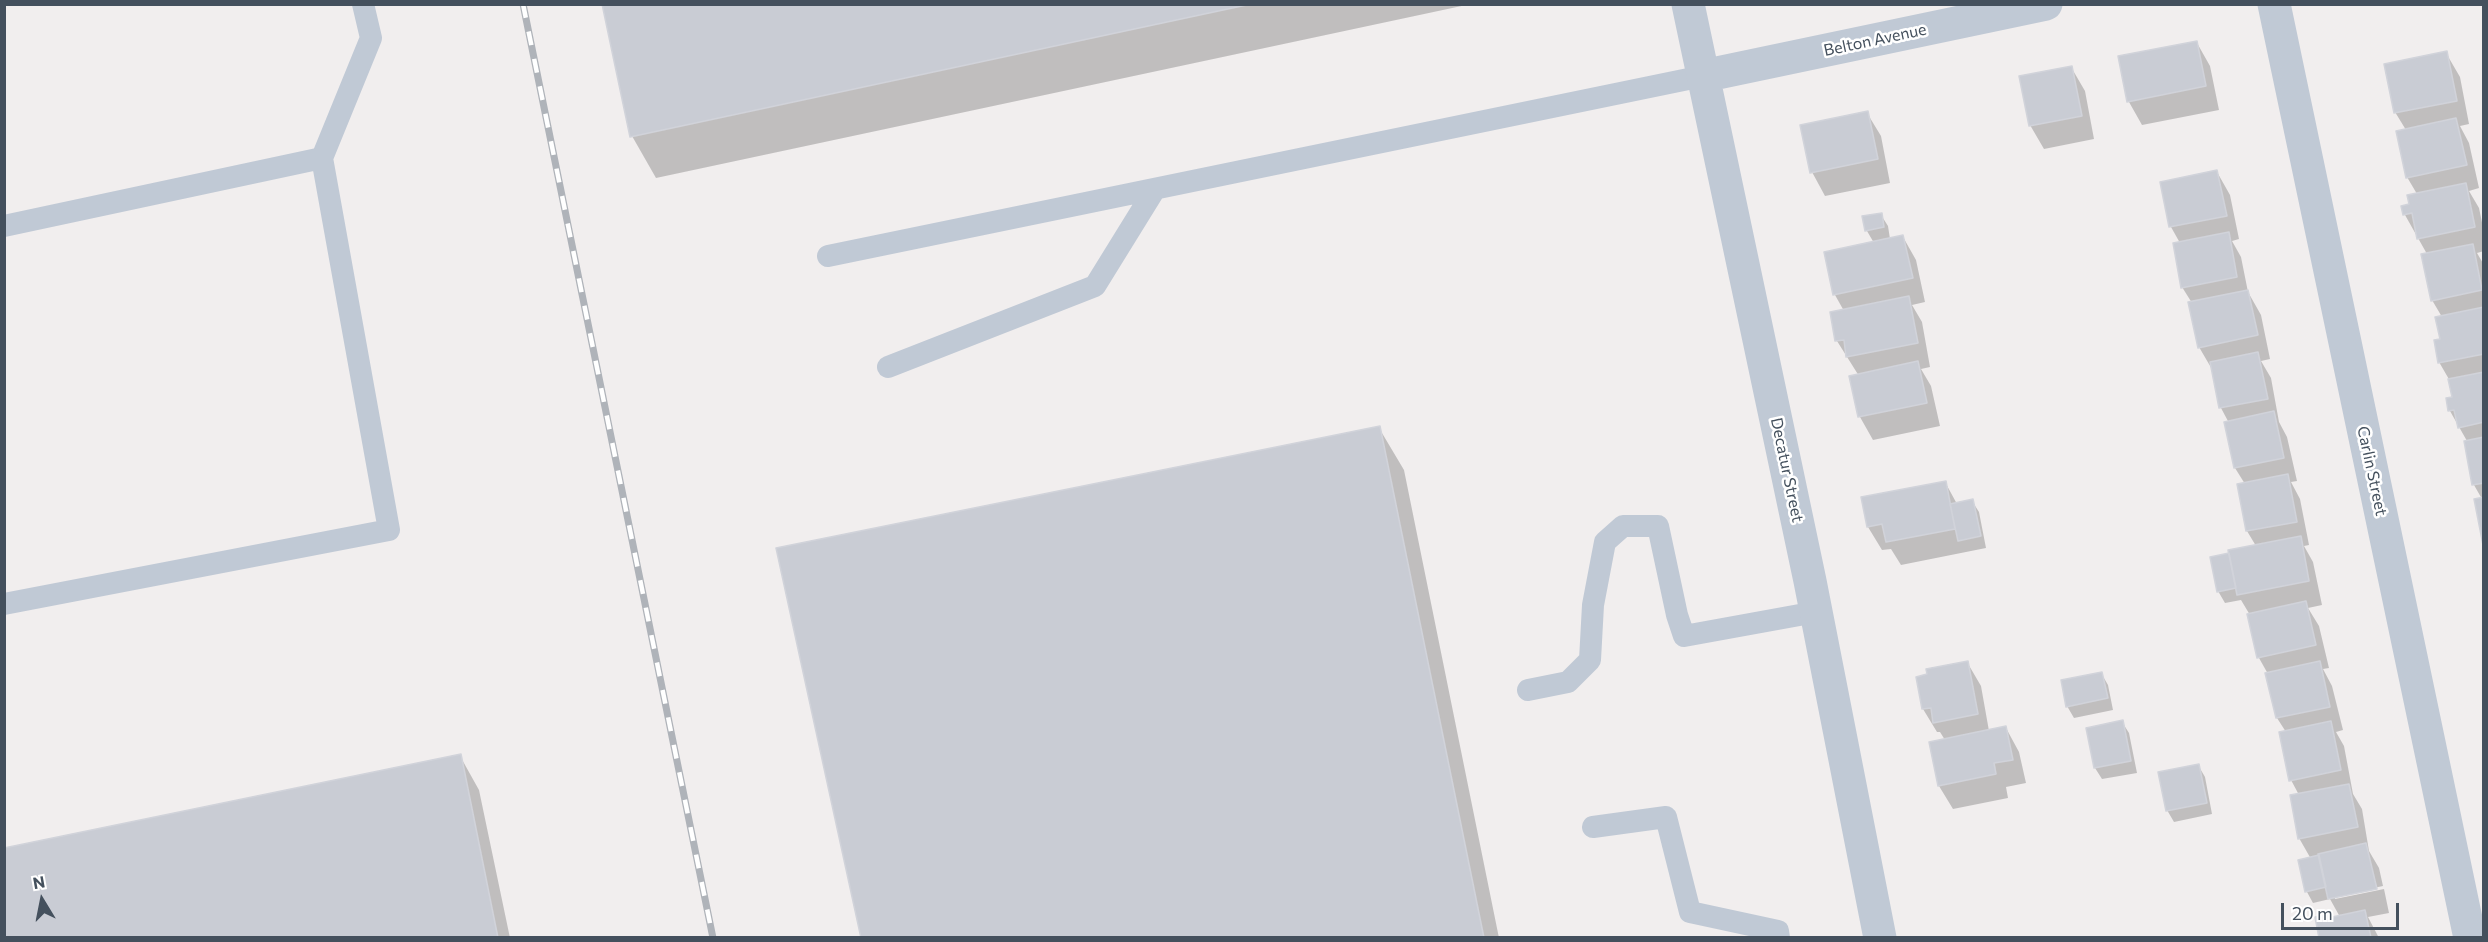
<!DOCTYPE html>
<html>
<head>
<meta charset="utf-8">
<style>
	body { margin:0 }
	#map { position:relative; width:2488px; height:942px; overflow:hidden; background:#f1eeee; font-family:Commissioner,sans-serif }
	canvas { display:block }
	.frame { position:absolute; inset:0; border:6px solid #44505d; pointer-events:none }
	.north { position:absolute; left:12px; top:870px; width:60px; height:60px; -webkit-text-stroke:4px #fff; paint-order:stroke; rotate:350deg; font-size:16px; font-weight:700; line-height:24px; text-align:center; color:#44505d }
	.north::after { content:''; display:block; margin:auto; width:21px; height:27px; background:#44505d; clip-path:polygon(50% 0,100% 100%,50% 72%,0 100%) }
	.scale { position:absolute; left:2281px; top:903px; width:118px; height:27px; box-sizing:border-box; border:3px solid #44505d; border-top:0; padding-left:8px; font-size:18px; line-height:21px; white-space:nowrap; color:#44505d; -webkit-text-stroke:4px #fff; paint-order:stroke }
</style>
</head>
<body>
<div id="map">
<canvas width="2488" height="942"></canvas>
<div class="frame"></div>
<div class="north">N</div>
<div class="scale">20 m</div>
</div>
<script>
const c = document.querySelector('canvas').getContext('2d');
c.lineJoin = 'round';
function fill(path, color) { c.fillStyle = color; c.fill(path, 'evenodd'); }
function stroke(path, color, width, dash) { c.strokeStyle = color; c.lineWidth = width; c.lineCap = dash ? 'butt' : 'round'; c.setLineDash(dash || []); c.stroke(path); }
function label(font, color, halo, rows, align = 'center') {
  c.font = font + ' Commissioner,sans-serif'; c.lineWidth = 5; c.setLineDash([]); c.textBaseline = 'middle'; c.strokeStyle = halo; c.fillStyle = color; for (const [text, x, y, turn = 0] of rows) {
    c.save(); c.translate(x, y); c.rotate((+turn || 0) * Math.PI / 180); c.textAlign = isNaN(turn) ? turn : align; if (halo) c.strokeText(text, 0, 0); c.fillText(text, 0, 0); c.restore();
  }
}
const shadow = new Path2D(`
	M604,4H1471L656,178L632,136Z
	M2197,43L2210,66L2219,110L2142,125L2129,102L2120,57Z
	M2446,53L2460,77L2469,124L2460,126L2469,143L2479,188L2469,191L2479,208L2484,232V251L2477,253L2484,265V542L2482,499L2474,485L2465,442L2467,441L2450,411L2448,400L2454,399L2450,381L2439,362L2442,317L2432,300L2427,254L2405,215L2403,207L2411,205L2417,194L2407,177L2406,130L2395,112Z
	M2071,67L2085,91L2094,139L2044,149L2030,125Z
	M1867,113L1881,136L1890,183L1825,196L1812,172Z
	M2217,172L2230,195L2239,239L2232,241L2241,257L2248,292L2261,315L2270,359L2261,361L2271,378L2279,422L2287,437L2297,481L2291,482L2300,499L2309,545L2304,546L2313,562L2322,605L2308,608L2319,626L2329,668L2323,669L2332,686L2343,730L2336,732L2344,746L2353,794L2362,809L2369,851L2379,868L2383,886L2335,896V899L2384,889L2389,913L2368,917L2379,938H2321L2332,918L2340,917L2330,899L2313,903L2307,892L2300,861L2311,859L2299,838V795L2291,780L2286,732L2277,718L2268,674L2259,658L2250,615L2241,600L2225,603L2218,591L2256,546L2247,531L2239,485L2245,484L2235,468L2226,423H2229L2221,408L2213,371L2199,347L2192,303L2182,287L2180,243L2171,227L2162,183Z
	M1881,215L1888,226L1890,239L1903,237L1916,260L1925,302L1912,305L1922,322L1930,367L1921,369L1931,386L1940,426L1873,440L1860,417L1859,376L1837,341L1844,311L1835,295L1874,243L1867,231Z
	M1379,428L1404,470L1499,938H862Z
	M1945,482L1957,504L1972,501L1979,512L1986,548L1901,565L1891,549L1882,550L1868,527Z
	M1967,662L1981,686L1989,731L2006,728L2019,752L2026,783L2006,787L2008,798L1953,809L1939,786L1931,743L1945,740L1940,732H1937L1923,709L1917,678Z
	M2101,673L2108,685L2113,710L2074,718L2067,706Z
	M2122,722L2129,733L2137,773L2102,779L2095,768Z
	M460,756L479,790L510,938H4Z
	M2198,765L2205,777L2212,814L2174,822L2167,810Z`);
const building = new Path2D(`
	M602,4H1251L630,137Z
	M2197,41L2206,86L2127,102L2118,56Z
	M2447,51L2457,101L2394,113L2384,64Z
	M2072,66L2082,116L2029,126L2019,76Z
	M1868,111L1878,159L1810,173L1800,125Z
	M2456,118L2467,165L2406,178L2396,131Z
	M2217,170L2227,216L2169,227L2160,182Z
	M2466,183L2475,227L2417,239L2412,213L2403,215L2401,206L2409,204L2407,195Z
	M1882,213L1884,227L1865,231L1862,216Z
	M2229,232L2237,277L2181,288L2173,243Z
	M1903,235L1913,278L1833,295L1824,252Z
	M2473,244L2482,290L2431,301L2421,254Z
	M2248,290L2258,335L2198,348L2188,302Z
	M1909,296L1918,343L1846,357L1844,340L1835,341L1830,312Z
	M2484,307V354L2438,363L2434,340L2440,339L2435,317Z
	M2258,352L2268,399L2219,408L2210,362Z
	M1918,361L1927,403L1858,417L1849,376Z
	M2484,372V422L2458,428L2454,410L2448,411L2446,398L2452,397L2448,379Z
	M2274,411L2284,458L2234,468L2224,422Z
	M1380,426L1484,938H861L776,548Z
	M2484,437V483L2472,485L2464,441Z
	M2288,474L2297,522L2246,531L2237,484Z
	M1946,481L1955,529L1886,542L1882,524L1867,527L1861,497Z
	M2484,497V545H2483L2474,499Z
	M1973,499L1981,536L1958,541L1950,504Z
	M2301,536L2309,581L2237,595L2228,550Z
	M2229,553L2236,588L2217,592L2210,557Z
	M2306,601L2316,645L2257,658L2247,614Z
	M1968,661L1978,714L1933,723L1931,708L1922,709L1916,677L1927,674L1926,669Z
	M2320,661L2330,707L2276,718L2265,673Z
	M2102,672L2108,698L2066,707L2061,680Z
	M2123,720L2131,761L2094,768L2086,728Z
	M2331,721L2341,770L2289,781L2279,732Z
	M2006,726L2013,760L1994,763L1996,774L1938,786L1929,742Z
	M461,754L498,938H4V848Z
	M2199,764L2207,803L2166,811L2158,772Z
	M2349,784L2358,827L2298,839L2290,795Z
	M2366,843L2377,889L2328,899L2318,854Z
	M2319,855L2326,887L2305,892L2298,860Z
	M2365,910L2371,938H2319L2315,917L2331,914L2332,917Z`);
const lane = new Path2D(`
	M322,158L371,38L363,4
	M4,226L322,158L389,530L4,604
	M828,256L1703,76
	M888,367L1095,286L1155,189
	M1528,690L1568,682L1590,660L1593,605L1605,542L1623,526H1658L1677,615L1684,636L1816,612
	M1593,827L1666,817L1690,912L1778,931L1779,938`);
const street = new Path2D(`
	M1688,4L1810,581L1880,938
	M2274,4L2470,938
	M1703,76L2046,4`);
const rail = new Path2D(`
	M523,4L713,938`);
const streetNames = [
	["Belton Avenue",1875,40,-12],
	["Decatur Street",1787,470,78],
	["Carlin Street",2372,471,78]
];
fill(shadow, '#0003');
fill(building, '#c9ccd4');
stroke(building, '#d1d3da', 1.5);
stroke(lane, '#c0c9d5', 22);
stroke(street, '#c0c9d5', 33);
stroke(rail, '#afb3b9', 7);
stroke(rail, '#fff', 4.5, [14]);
label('16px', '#44505d', '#fff', streetNames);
</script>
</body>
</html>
